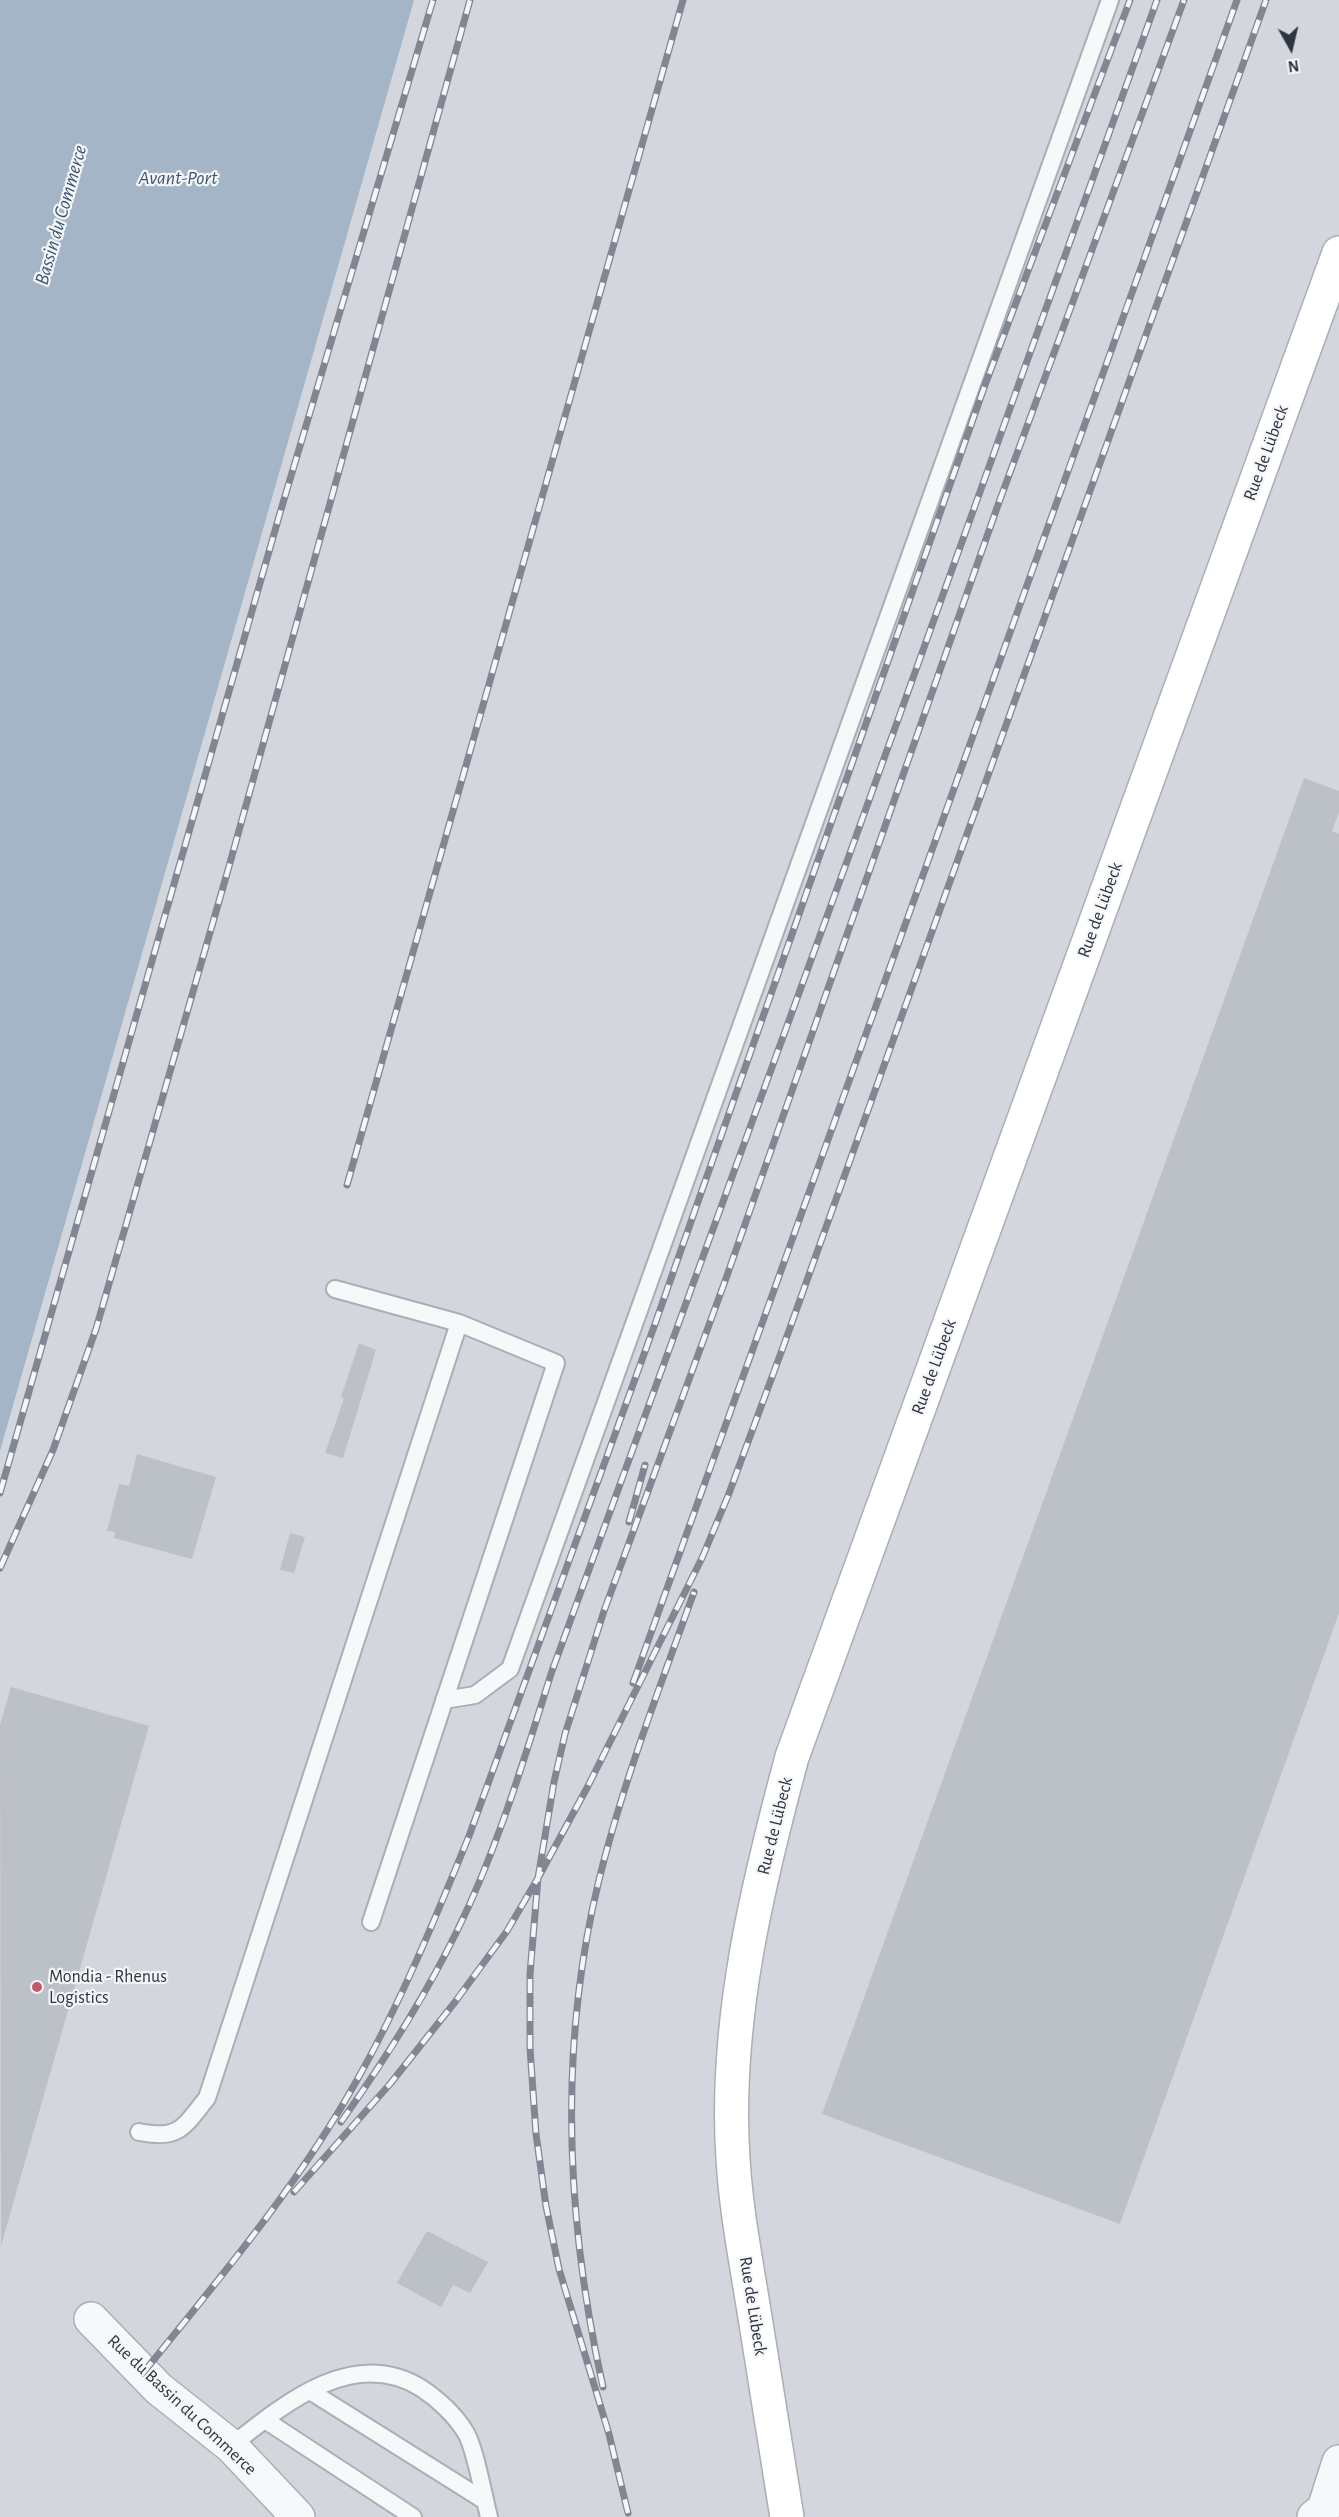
<!DOCTYPE html>
<html>
<head>
<meta charset="utf-8">
<style>
	body { margin:0 }
	#map { position:relative; width:1339px; height:2517px; overflow:hidden; background:#e5e7eb; font-family:"Alegreya Sans",sans-serif }
	canvas { display:block }
	.north { position:absolute; left:1261px; top:18px; width:60px; height:60px; -webkit-text-stroke:4px #f4f6f8; paint-order:stroke; rotate:172deg; font-size:16px; font-weight:700; line-height:24px; text-align:center; color:#2e3542 }
	.north::after { content:''; display:block; margin:auto; width:21px; height:27px; background:#2e3542; clip-path:polygon(50% 0,100% 100%,50% 72%,0 100%) }
</style>
</head>
<body>
<div id="map">
<canvas width="1339" height="2517"></canvas>
<div class="north">N</div>
</div>
<script>
const c = document.querySelector('canvas').getContext('2d');
c.lineJoin = 'round';
function fill(path, color) { c.fillStyle = color; c.fill(path, 'evenodd'); }
function stroke(path, color, width, dash) { c.strokeStyle = color; c.lineWidth = width; c.lineCap = dash ? 'butt' : 'round'; c.setLineDash(dash || []); c.stroke(path); }
function label(font, color, halo, rows, align = 'center') {
  c.font = font + ' "Alegreya Sans",sans-serif'; c.lineWidth = 4.5; c.setLineDash([]); c.textBaseline = 'middle'; c.strokeStyle = halo; c.fillStyle = color; for (const [text, x, y, turn = 0] of rows) {
    c.save(); c.translate(x, y); c.rotate((+turn || 0) * Math.PI / 180); c.textAlign = isNaN(turn) ? turn : align; if (halo) c.strokeText(text, 0, 0); c.fillText(text, 0, 0); c.restore();
  }
}
const built = new Path2D(`
	M0,0H1339V2517H0Z`);
const water = new Path2D(`
	M0,0H414L0,1451Z`);
const building = new Path2D(`
	M1304,778L1339,791V812L1332,831L1339,834V1613L1120,2224L822,2114Z
	M359,1343L376,1350L343,1458L325,1453L344,1399L341,1397Z
	M137,1454L216,1477L192,1559L114,1538L115,1532L107,1531L119,1484L129,1486Z
	M290,1533L305,1537L294,1573L280,1570Z
	M11,1687L149,1726L1,2246L0,1725Z
	M427,2231L488,2262L470,2293L453,2285L441,2307L397,2283Z`);
const lane = new Path2D(`
	M444,1700L475,1695L510,1669L1110,0
	M371,1922L556,1363L459,1323
	M139,2132C179,2140 183,2128 207,2098L459,1323L335,1289
	M310,2391L485,2501
	M265,2420L413,2517
	M231,2446C284,2404 353,2346 421,2388C438,2399 456,2416 466,2433C475,2448 484,2498 489,2517`);
const street = new Path2D(`
	M91,2319L159,2389L231,2446L298,2517
	M1314,2517L1324,2509L1339,2462`);
const secondary = new Path2D(`
	M787,2517C776,2448 765,2380 754,2311C746,2261 736,2210 733,2159C724,2023 757,1887 792,1757L1339,253`);
const rail = new Path2D(`
	M347,1185L683,0
	M0,1493L280,513L433,0
	M629,1522L645,1465
	M0,1568L53,1450L96,1329L228,870L470,0
	M633,1683L1237,0
	M341,2122C384,2061 424,1999 457,1931C498,1848 524,1759 552,1671L850,853L1157,0
	M294,2192L390,2084L455,2002L507,1931L538,1878L588,1786L702,1558L728,1496L782,1350L1266,0
	M143,2373C219,2279 298,2186 357,2080C401,2002 435,1919 469,1836L655,1324L985,385L1130,0
	M603,2387C566,2220 558,2048 599,1880C623,1782 660,1687 694,1592
	M628,2513L609,2434L559,2269L546,2206L536,2134L530,2048V1974L538,1878L554,1782L565,1734L604,1611L724,1284L998,505L1184,0`);
const markers = [
	[37,1987,6,"#c25869"]
];
const streetNames = [
	["Rue de Lübeck",1266,453,-70],
	["Rue de Lübeck",1100,910,-70],
	["Rue de Lübeck",934,1367,-70],
	["Rue de Lübeck",775,1826,-76],
	["Rue de Lübeck",753,2306,81],
	["Rue du Bassin du Commerce",182,2405,43]
];
const poiNames = [
	["Mondia - Rhenus",49,1977],
	["Logistics",49,1998]
];
const waterNames = [
	["Avant-Port",178,178],
	["Bassin du Commerce",61,215,-74]
];
fill(built, '#d3d6dd');
fill(water, '#a4b5c7');
fill(building, '#bcc1c7');
stroke(lane, '#aaaeb5', 20);
stroke(street, '#aaaeb5', 36);
stroke(secondary, '#aaaeb5', 36);
stroke(lane, '#f7f8fa', 16);
stroke(street, '#f7f8fa', 33);
stroke(secondary, '#fff', 33);
stroke(rail, '#808793', 7);
stroke(rail, '#f4f6f8', 4.5, [14]);
for (const [x, y, r, color] of markers) { const dot = new Path2D(); dot.arc(x, y, r, 0, 2 * Math.PI); c.fillStyle = color; c.fill(dot); stroke(dot, '#f4f6f8', 2); }
label('18px', '#2e3542', '#f4f6f8', streetNames);
label('18px', '#2e3542', '#f4f6f8', poiNames, 'left');
label('italic 20px', '#3c5572', '#f4f6f8', waterNames);
</script>
</body>
</html>
